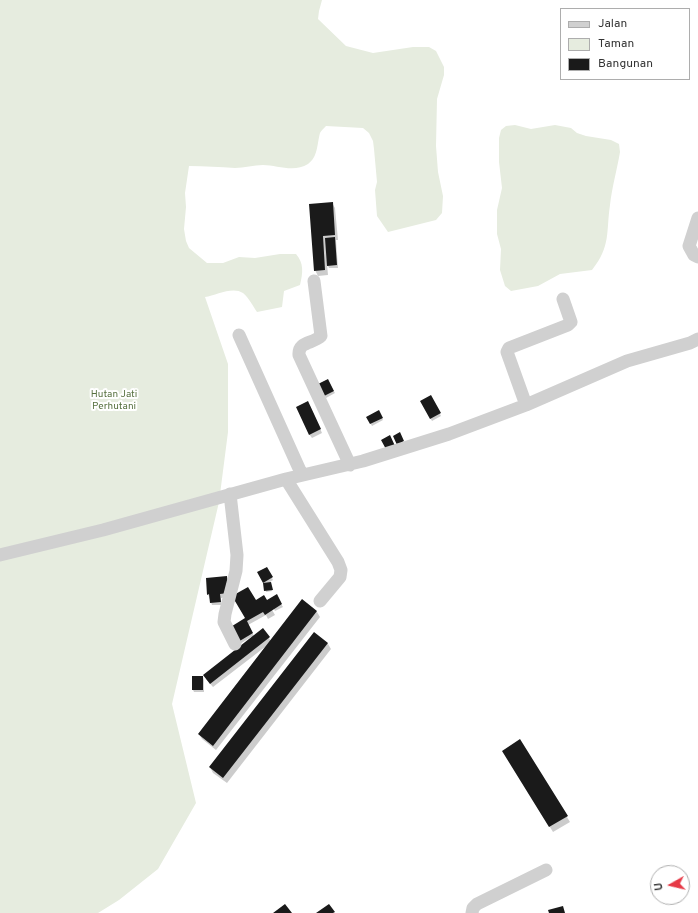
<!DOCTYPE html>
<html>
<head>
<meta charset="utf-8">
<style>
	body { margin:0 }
	#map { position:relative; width:698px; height:913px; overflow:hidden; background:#fff; font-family:Overpass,sans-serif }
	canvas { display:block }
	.legend { position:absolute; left:560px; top:8px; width:130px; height:72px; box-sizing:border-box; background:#fff; border:1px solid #adadad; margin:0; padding:5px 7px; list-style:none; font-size:12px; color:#333 }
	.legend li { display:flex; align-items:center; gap:8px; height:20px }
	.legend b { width:20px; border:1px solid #adadad }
	.north { position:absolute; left:650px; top:865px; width:40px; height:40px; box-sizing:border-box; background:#fff; border:1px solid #adadad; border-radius:50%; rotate:262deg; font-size:11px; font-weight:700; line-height:16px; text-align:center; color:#333 }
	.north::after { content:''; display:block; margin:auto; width:14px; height:18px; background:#e63946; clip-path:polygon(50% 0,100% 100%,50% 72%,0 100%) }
</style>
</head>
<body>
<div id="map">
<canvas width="698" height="913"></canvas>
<ul class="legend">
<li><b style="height:5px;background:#d0d0d0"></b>Jalan</li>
<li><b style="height:11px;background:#e6ecdf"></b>Taman</li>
<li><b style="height:11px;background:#1a1a1a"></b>Bangunan</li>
</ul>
<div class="north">U</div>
</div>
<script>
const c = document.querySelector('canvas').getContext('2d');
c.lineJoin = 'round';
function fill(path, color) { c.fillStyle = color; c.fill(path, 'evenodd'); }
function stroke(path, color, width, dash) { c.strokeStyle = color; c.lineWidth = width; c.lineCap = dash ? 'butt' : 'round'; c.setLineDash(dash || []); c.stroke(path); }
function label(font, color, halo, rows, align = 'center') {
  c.font = font + ' Overpass,sans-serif'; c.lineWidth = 4; c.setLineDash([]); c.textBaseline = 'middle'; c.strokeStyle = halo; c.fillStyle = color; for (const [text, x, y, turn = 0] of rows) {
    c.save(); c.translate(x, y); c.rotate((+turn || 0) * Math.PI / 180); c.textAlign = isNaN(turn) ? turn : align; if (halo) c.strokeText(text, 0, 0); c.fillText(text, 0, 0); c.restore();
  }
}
const green = new Path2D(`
	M0,0H322L319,11L318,19L346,46L373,53L413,47H429L436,51L444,67V75L437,99L436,146L438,172L443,196L442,213L436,220L388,232L377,216L375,190L377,182L374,149L373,141L369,133L363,128L326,126C324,128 321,131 320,133C317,144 318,157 308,164C294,173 277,165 263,165C254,165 244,168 235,168C220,167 205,166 189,166L185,193L186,207L184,229L186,241L189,248L207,263H223L239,257L255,258L280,254H296C304,263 303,273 300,285L284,291L282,307L257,312C253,306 249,298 243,293C233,286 216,295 205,297L228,364V432L219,502L172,704L196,803L158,869L119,900L98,913H0Z
	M515,125L531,129L555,125L571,128L577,133L586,136L611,140L619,144L620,152C617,170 612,187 610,205C606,232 611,246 592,270L560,274L538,286L511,291L505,286L500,270L501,249L497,234V210L502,188L499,162V138L501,130L506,126Z`);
const shadow = new Path2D(`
	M332,203L335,208L338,240H336L338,268H329L327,264L328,275L318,276L315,270L310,205Z
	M327,380L335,393L326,398L319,384Z
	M431,397L441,416L432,421L421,402Z
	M310,406L322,433L312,438L309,434Z
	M378,411L383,420L372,426L367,417Z
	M267,568L273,580L270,582L272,591L266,592L264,582L259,573Z
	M227,577L229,581L230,597L221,598V605H212L208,594Z
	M264,596L275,615L268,619L266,615L248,625L254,636L263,630L271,641L302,600L317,612L320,617L216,750L202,739L199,734L265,647L213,687L206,679L252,638L251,637L240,644L231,628L247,619L256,602Z
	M276,596L283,607L275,611L269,600Z
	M314,633L328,644L331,649L227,783L213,773L210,767Z
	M203,677L204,680V692H194L193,690Z
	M520,741L570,822L553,832L503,751Z`);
const building = new Path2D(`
	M333,202L335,235L323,236L325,270L314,271L309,204Z
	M335,237L337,265L327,266L325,238Z
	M328,379L334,391L324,396L318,384Z
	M431,395L441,413L430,419L420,401Z
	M308,401L321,429L309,435L296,407Z
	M379,410L383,418L370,424L366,417Z
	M400,432L404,441L397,445L393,436Z
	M390,435L395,446L387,451L381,440Z
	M267,567L273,577L263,583L257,572Z
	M227,576L228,593L220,594L221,602L210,603L209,594L207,595L206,578Z
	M271,582L273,590L264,591L263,583Z
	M248,587L256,600L264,595L267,600L277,594L282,604L265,615L263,612L247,621L253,633L238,642L229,628L245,618L232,596Z
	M302,599L317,611L213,746L198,734Z
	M263,628L270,637L210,684L203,675Z
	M314,632L328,643L223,778L209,767Z
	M192,676H203V690H192Z
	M520,739L568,816L549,827L502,751Z
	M285,904L292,913H273Z
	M329,904L335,912L333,913H316Z
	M563,906L565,913H549L548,910Z`);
const minor = new Path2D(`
	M698,218L689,246L694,255L698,257
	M314,281L321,336C313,344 298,341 299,355L350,465
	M239,335L302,475
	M526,405L507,352L509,348L568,325L571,322L563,299
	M286,479L338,562L341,570L340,577L320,601
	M230,494L237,555L236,571L225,614L224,622L235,644
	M0,555L103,530L286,479L363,461L449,434L526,405L627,361L690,343L698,339
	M472,913L473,908L477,904L546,870`);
const parkNames = [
	["Hutan Jati",114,395],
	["Perhutani",114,407]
];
fill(green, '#e6ecdf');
fill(shadow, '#0003');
fill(building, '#1a1a1a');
stroke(minor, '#d0d0d0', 13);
label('10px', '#56703f', '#fff', parkNames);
</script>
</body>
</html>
